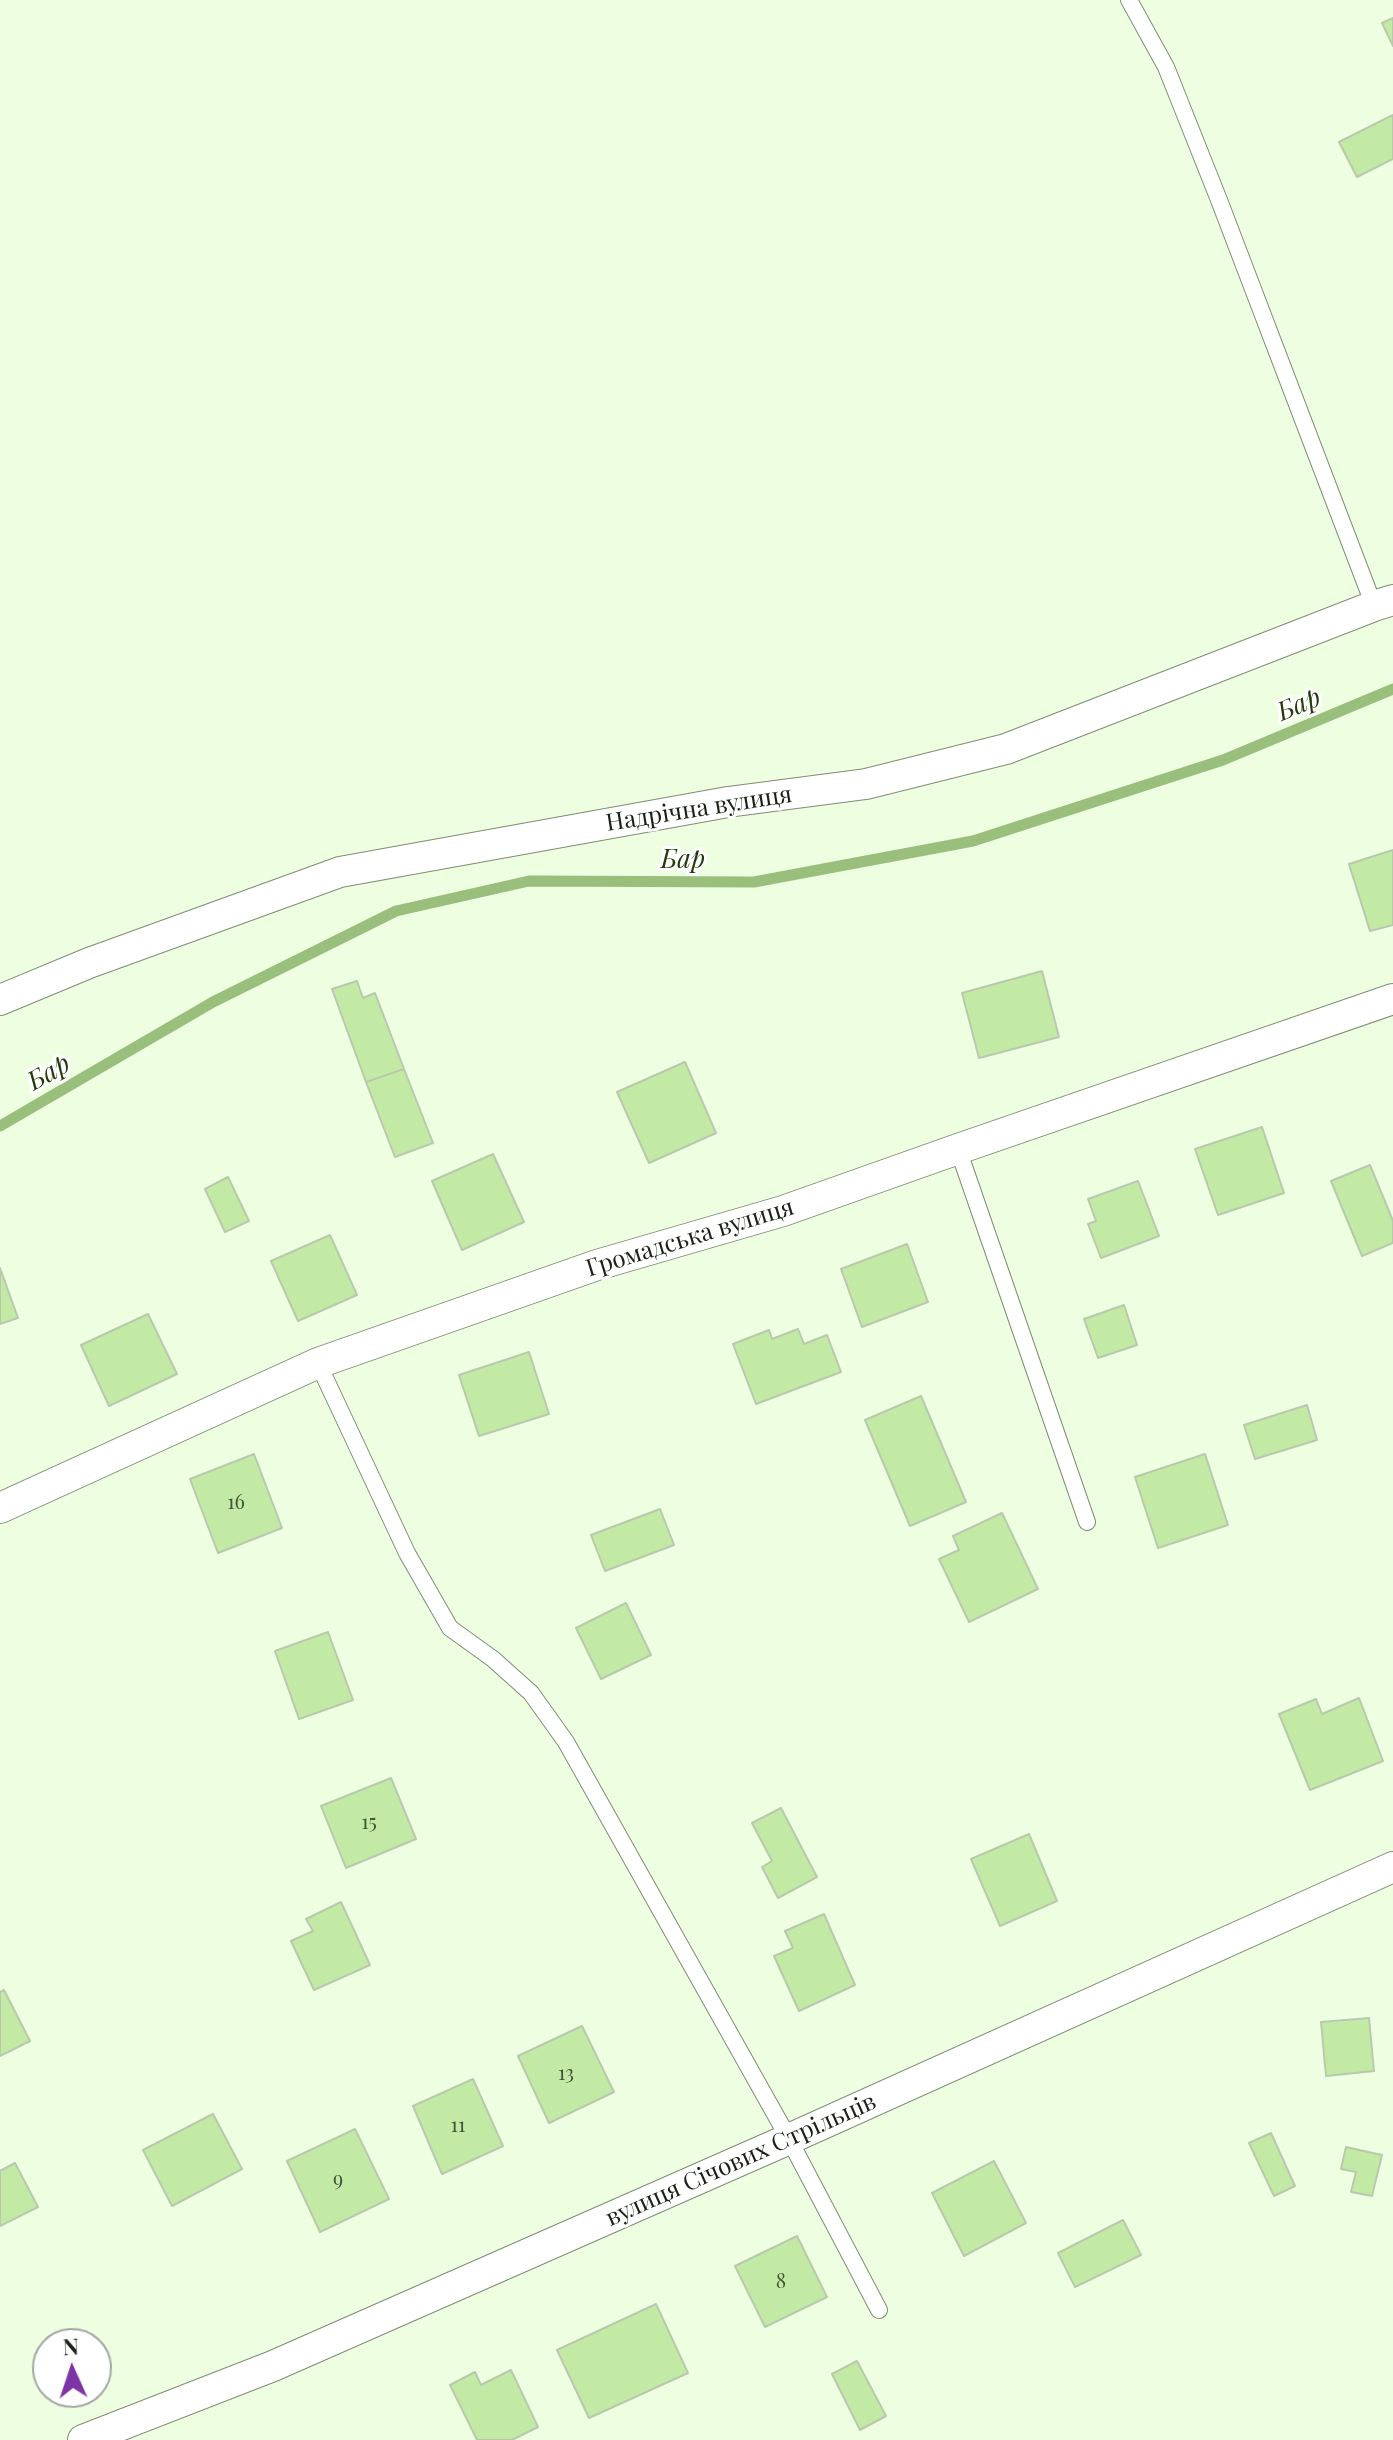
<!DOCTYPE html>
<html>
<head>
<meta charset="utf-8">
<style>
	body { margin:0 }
	#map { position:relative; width:1393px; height:2440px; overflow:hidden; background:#edfee1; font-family:"Playfair Display",serif }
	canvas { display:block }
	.north { position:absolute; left:32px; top:2328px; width:80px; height:80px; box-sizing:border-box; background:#fff; border:2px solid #a4a6a2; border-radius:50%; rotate:357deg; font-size:22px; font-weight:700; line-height:32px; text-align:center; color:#1b2116 }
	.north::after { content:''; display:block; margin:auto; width:28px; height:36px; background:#7f34a5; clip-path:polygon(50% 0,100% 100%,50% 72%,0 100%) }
</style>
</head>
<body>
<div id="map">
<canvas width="1393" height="2440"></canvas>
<div class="north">N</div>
</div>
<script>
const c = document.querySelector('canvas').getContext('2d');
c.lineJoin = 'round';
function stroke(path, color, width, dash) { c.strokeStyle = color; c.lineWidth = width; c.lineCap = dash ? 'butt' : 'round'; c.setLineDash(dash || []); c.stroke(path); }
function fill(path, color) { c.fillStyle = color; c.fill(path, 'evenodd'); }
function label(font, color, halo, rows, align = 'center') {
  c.font = font + ' "Playfair Display",serif'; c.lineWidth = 6; c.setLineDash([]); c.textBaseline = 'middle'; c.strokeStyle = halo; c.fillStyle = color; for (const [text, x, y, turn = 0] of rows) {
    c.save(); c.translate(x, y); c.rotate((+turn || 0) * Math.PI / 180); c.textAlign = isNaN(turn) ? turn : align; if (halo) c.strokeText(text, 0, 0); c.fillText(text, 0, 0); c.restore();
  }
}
const stream = new Path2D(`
	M0,1126L213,1002L396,911L529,881L754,882L973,841L1223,760L1393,689`);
const building = new Path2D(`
	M1393,18V46L1382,23Z
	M1393,115V159L1357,177L1339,142Z
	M1393,850V925L1370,931L1349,864Z
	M1042,971L1059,1037L979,1058L962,993Z
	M357,981L363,998L375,993L404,1069L366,1082L332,989Z
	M685,1062L716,1133L649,1163L617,1092Z
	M404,1069L433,1143L395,1157L366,1082Z
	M1262,1127L1284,1193L1218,1215L1195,1149Z
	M493,1154L524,1222L462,1250L432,1181Z
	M1370,1165L1393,1221V1243L1362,1256L1331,1181Z
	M228,1177L249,1221L225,1232L205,1189Z
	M1138,1181L1159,1236L1101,1258L1088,1224L1096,1221L1088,1199Z
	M330,1235L357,1295L298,1321L271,1261Z
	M907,1244L928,1302L862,1327L841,1269Z
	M0,1268L18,1318L0,1324Z
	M1124,1305L1137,1345L1098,1358L1084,1319Z
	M148,1314L177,1374L109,1406L81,1345Z
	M798,1329L804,1344L827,1335L841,1372L756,1404L733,1344L769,1330L772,1339Z
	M529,1352L549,1414L479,1436L459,1375Z
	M921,1396L966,1502L910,1526L865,1420Z
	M1307,1405L1317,1440L1255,1459L1244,1425Z
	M254,1454L282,1528L218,1553L190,1479Z
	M1205,1454L1228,1525L1158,1548L1135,1477Z
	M660,1509L674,1545L605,1571L591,1535Z
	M1002,1513L1038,1589L969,1622L939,1559L959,1550L953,1536Z
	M626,1603L651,1655L601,1679L576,1628Z
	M328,1632L353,1700L299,1719L275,1651Z
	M1359,1698L1383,1761L1310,1790L1279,1714L1316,1699L1322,1714Z
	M391,1778L416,1839L346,1868L321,1806Z
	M781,1808L817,1877L778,1898L762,1867L772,1861L752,1823Z
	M1029,1834L1057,1901L1000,1926L971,1859Z
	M341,1902L370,1965L314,1990L291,1941L313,1931L306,1919Z
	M824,1914L855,1985L799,2011L774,1956L793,1948L785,1931Z
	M4,1990L30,2041L0,2056V1992Z
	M1369,2018L1374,2071L1326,2076L1321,2022Z
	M582,2026L614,2092L549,2123L518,2056Z
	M473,2079L503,2146L442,2174L413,2106Z
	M213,2114L242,2169L172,2206L143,2150Z
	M355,2129L389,2199L320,2232L287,2161Z
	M1271,2133L1295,2186L1274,2196L1249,2143Z
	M1346,2147L1382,2155L1372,2196L1351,2192L1356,2172L1341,2169Z
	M994,2161L1026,2223L964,2256L932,2193Z
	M15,2163L38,2207L0,2226V2171Z
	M1123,2220L1141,2255L1075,2287L1058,2253Z
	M797,2236L827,2297L765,2327L735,2266Z
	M656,2304L688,2373L589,2418L557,2350Z
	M857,2361L886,2416L860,2430L832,2374Z
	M511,2370L538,2427L512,2440H477L450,2385L475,2372L481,2385Z`);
const lane = new Path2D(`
	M1129,0L1166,67L1219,200L1374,606
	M958,1149L1087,1522
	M318,1363L407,1553L450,1628L493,1659L531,1693L566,1742L789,2139L879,2310`);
const street = new Path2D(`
	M0,1000L89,963L340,872L728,802L866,784L1006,749L1374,606L1393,600
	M0,1508L318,1363L597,1265L783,1211L958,1149L1393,999
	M83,2440L273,2366L789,2139L1393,1867`);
const numberNames = [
	["16",236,1503],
	["15",369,1823],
	["13",566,2074],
	["11",458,2126],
	["9",338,2180],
	["8",781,2282]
];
const streetNames = [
	["Надрічна вулиця",699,809,-9],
	["Громадська вулиця",690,1238,-17],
	["вулиця Січових Стрільців",741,2160,-24]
];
const waterNames = [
	["Бар",1299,705,-23],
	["Бар",683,860],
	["Бар",49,1073,-30]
];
stroke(stream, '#9abf7c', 11);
fill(building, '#c3eaa5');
stroke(building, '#b9c9ad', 2);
stroke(lane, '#7f8d74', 18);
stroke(street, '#7f8d74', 32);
stroke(lane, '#fff', 16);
stroke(street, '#fff', 30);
label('20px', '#45533a', null, numberNames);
label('24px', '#1b2116', '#fff', streetNames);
label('italic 26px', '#233a09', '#fff', waterNames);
</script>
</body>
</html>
